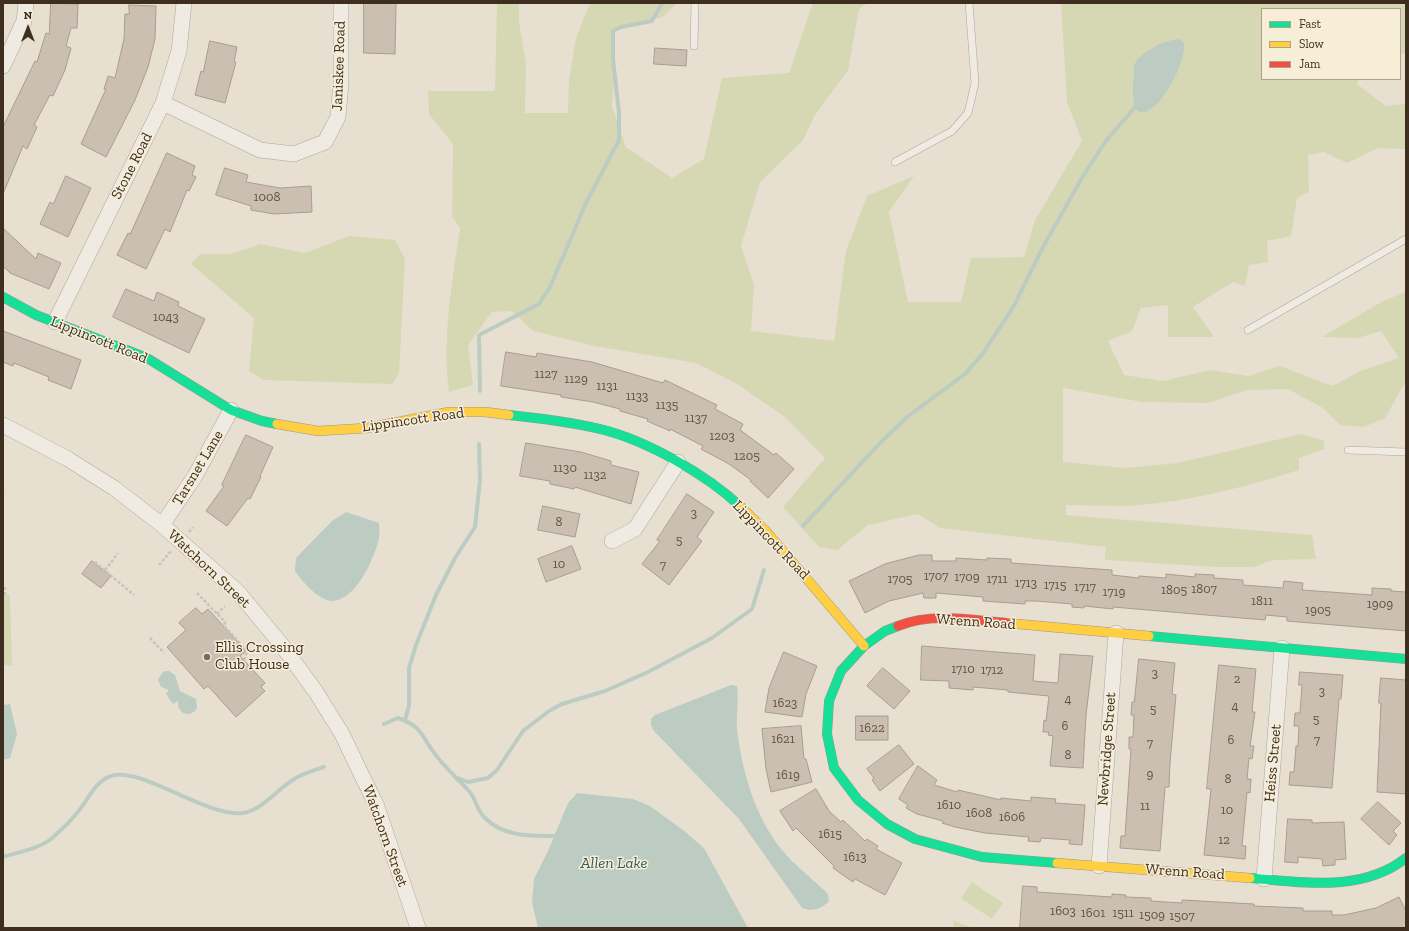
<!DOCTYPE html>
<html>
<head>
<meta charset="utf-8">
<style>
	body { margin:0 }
	#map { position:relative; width:1409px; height:931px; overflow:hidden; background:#e7e0d1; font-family:"Zilla Slab",serif }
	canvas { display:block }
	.frame { position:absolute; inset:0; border:4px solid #3d2e20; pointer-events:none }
	.legend { position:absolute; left:1261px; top:8px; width:140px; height:72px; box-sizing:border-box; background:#f7eed8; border:1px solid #ada18e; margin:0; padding:5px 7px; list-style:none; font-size:12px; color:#3d2e20 }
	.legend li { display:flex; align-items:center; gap:8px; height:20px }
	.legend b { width:20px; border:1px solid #ada18e }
	.north { position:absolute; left:8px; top:8px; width:40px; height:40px; -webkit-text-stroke:3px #f7eed8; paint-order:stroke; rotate:0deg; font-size:11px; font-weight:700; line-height:16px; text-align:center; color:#3d2e20 }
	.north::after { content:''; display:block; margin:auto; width:14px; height:18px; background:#3d2e20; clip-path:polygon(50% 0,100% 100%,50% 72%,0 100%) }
</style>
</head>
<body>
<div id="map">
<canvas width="1409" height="931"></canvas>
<div class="frame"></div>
<ul class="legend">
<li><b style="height:5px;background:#16e098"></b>Fast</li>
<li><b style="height:5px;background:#ffcf43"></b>Slow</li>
<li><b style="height:5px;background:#f24e42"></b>Jam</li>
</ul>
<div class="north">N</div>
</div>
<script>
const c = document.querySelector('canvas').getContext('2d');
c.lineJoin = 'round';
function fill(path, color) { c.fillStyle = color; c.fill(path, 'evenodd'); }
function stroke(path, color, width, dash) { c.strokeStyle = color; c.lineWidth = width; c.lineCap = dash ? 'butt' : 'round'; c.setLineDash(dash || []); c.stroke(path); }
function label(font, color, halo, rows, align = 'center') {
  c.font = font + ' "Zilla Slab",serif'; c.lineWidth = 3; c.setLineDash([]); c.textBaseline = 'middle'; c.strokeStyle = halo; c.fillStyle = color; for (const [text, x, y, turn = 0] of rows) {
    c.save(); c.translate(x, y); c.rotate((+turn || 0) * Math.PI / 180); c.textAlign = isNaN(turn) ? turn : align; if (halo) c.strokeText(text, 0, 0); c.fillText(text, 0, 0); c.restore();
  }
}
const green = new Path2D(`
	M497,3H519V22L526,64L525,113H568L569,80L576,38L590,3H677L664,16L612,32L615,71L612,106L626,147L672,178L704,159L722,78L789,73L813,3H868L859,9L848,70L815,115L803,140L760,182L741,246L754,285L751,331L834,341L846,251L867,196L914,176L889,212L908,302H961L971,258L1024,257L1035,220L1082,141L1067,102L1061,3H1406V53L1400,54V9H1262V79H1359L1357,84L1386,106L1406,104V149L1378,148L1347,163L1324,152L1308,155L1309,192L1297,198L1291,236L1267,241L1268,262L1249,265L1245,286L1233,282L1193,307L1214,337H1168V305L1141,308L1132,331L1108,341L1124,375L1163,381L1210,370L1248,376L1280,366L1332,386L1361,371L1399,358L1381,331L1358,338L1322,337L1383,301L1406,292V381L1385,418L1364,427L1340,425L1323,408L1288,389L1247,390L1208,403L1142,402L1063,388V462L1125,468L1178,463L1301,434L1324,441V449L1299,458V470C1241,488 1182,504 1121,506C1103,506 1085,505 1066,505V515L1312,535L1316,559L1273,560L1254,567H1215L1105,560L1106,547L940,528L918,514L868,525L837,550L819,547L783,507L825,458L785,417L737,384L696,363L594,346L533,331L512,311L492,312L468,345L473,385L449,392C442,337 452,283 460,228L452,216L453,144L429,114L428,91H495ZM1136,61L1137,112C1131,105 1134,74 1134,64Z
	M349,236L395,240L405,259L399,373L392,384L264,380L249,371L254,318L191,264L200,254H231L260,244L305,253Z
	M3,595H10L12,666L3,665Z
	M972,882L1003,903L992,919L961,898Z
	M953,920L972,928H954Z`);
const water = new Path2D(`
	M1179,39L1183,42C1190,56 1160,114 1142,112C1139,112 1136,111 1135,108C1131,96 1134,77 1134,64C1144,50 1162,41 1179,39Z
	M346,512L379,523C379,527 380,533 379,538C375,557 356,601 332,601C319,601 302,581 295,571L296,558L332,521Z
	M165,671H169L175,675L180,691L196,699L197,708C190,719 177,714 178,701L173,704L166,694L169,690L161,687L158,680L162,673Z
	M731,685L737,686C739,700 736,715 737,729C742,771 755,817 782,850C796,867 813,879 828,894L829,901C822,909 811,912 802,908L739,819L654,731L651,725V719L655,715Z
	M10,704L17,734L10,758L3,760V705Z
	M577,793L633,799L650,806L683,830L704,848L748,928H538L532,902L534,879L548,851L568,803Z`);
const stream = new Path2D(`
	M480,391L479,335L539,304L550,287L586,203L619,140V113L613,59V31L621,27L652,21L662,3
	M803,526L879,444L907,417L965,374L984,352L1015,304L1043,247L1082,178L1105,142L1137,105
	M405,720L409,706V668L416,645L436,595L455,558L475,527L480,480L479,444
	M384,724L398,718C420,726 420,732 432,750C443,766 456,777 469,791C476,799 477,810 484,817C504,838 533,836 559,836
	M455,777L468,782L488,778L497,770L523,731L549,711L562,704L605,691L648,672L712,638L752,609L764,570
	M3,857C18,852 38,849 51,839C60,831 70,822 77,813C87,802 95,781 111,776C141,766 205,817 243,813C263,810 279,787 296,778C304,773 315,770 324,767`);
const building = new Path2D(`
	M51,3L78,4L77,28H71L66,46L71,48L65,70L53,96L50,95L34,125L37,127L27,149L23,146L3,194V127L35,61L37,62L46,33L49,34Z
	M364,3H396L395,54L364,53Z
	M129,5L156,6L155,39L148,67L135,100L106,157L81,144L106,89H104L108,76L115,78L124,39L125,14H129Z
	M210,41L237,47L234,62H236L225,103L195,95L201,71L203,72Z
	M655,48L687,50L686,66L654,64Z
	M167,153L195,166L192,175L196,177L189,191L187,190L170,232L165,229L146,269L117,255L128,233L130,234Z
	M225,168L248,175L246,182L280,188L311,186L312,212L274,214L251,210V206L216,195Z
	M66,176L91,188L68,237L40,224L50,202L53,204Z
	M3,228L36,259L38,253L61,263L49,289L10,273L3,266Z
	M126,289L154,301L157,292L179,302L178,306L205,319L189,353L113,317Z
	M3,331L81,360L71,389L48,380L49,377L14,363L13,366L3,362Z
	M506,352L536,357L537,353L592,362L663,383L665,380L717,405L715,409L743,424L740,430L774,455L776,453L794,469L768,498L750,481L751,480L729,464L701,449L703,446L670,429V431L647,421L648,419L620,411V409L593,402L561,397V395L501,386Z
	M246,435L273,447L260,476L261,477L250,499L248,498L227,526L206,511L224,486L222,485Z
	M526,443L581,452L611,461V465L639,472L631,504L575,487L574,489L550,484V481L520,476Z
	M687,494L714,512L697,537L702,541L669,585L642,564L660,541L657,540Z
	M543,506L580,514L575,537L538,530Z
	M572,546L581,569L546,582L538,559Z
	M919,555H932V561H956V558L987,560V558L1011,559V563L1112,570V575L1139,578V576L1166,578V574L1195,577V574L1214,575V578L1243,580V585L1283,588L1284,581L1303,583L1302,590L1372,595V588L1391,589V591L1406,592V631L1287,621V617L1266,615L1265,620L1113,607V609L1084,606V608L1072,607V604L1036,601H1025V604L983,601V597L936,593V598H924L923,593L889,601L865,613L849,581L885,564Z
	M92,561L111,576L101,588L82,574Z
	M196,608L202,614L208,609L246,651L240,656L265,683L261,687L265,691L236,717L208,686L204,689L167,647L186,630L179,623Z
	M922,646L1035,655L1033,681L1058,683L1060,654L1093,656L1086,715L1083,768L1050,766L1053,736L1048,735L1049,732H1043L1044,720L1046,721L1049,696L1008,692V690L973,687V690L949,688V681L921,680Z
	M784,652L817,666L806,694L802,717L765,712L769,688Z
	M1139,659L1175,663L1172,694L1176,695L1170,763L1169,787H1165L1160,851L1120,848L1121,836H1125L1131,749H1129V737H1133L1134,715H1131L1132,702H1134Z
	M1219,665L1256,669L1252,712H1255L1250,746H1254L1252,759L1249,758L1247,779H1251L1250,793L1247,792L1242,846H1246L1245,859L1204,855L1211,789H1207Z
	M883,668L910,691L894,709L867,686Z
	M1300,672L1343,675L1341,699H1339L1332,788L1289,785L1290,772H1294L1296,746H1298L1299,726H1294L1295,713H1300L1302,685H1299Z
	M1381,678L1406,680V794L1377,792L1381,703H1379Z
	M856,716H888V740H856Z
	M801,726L804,759H806L812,782L771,792L766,769L762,729Z
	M899,745L914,764L880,791L872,780L874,778L867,769Z
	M918,766L937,780L934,785L957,792L958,790L1001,800V798L1031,801V797L1056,799L1055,803L1085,805L1082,845L1069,844L1070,840L1041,838L1040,842L1028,841L1029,837L985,833L955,827L942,823L943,821L917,814L906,808L908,805L899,799Z
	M816,789L829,811L841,822L843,820L865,841L867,839L878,846L876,849L902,863L885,895L855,879L853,882L833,868L834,866L796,828L793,831L780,811Z
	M1378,802L1401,823L1393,831L1397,835L1389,845L1361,819Z
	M1288,819L1312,820V823L1344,822L1346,859L1335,860V865L1323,866L1322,859L1298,857V863L1285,862Z
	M1023,886L1037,887V892L1112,897V894L1126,895L1125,897L1151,898V901L1182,903V900L1254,904V906L1303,908V911H1332V915H1344L1376,908L1399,897L1406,911V928H1020Z`);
const path = new Path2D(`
	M3,489L4,490
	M189,532L193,527
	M95,562L134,595
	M159,565L172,550
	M105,570L118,553
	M197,593L225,622L224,626L247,651L245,658L232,671
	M5,595V587
	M217,614L225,606
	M150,638L164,653`);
const lane = new Path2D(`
	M694,46L695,3
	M895,162L952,131L968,113L975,83L969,3
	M1248,330L1406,239
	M1348,450L1406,452`);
const street = new Path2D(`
	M3,66L24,21L26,3
	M163,103L260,150L294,154L325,142L338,117L341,82V3
	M55,322L163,103L179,51L184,3
	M3,425L68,459L114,488L162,525L238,592L281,644L316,692L342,734L364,780L376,804L418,928
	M162,525L195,476L231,410
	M612,541L635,529L678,462
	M1099,866L1116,633
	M1264,879L1282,648`);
const fast = new Path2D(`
	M3,297L36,315L147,358L231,410L262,421L277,424
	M509,415C539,418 570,422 600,429C646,440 706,474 741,507
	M898,626L885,631L864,646L841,671L829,701L827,734L834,768L858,800L887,824L915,839L982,857L1057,863
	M1149,636L1406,659
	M1250,878C1302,882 1362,893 1406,858`);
const slow = new Path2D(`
	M277,424L318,431L367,428L449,412H485L509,415
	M741,507L765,530L864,646
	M1007,623L1149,636
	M1057,863L1250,878`);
const jam = new Path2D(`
	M898,626C933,612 971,620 1007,623`);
const markers = [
	[207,657,4,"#786c5e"]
];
const numberNames = [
	["1008",267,197],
	["1043",166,317],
	["1127",546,374],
	["1129",576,379],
	["1131",607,386],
	["1133",637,396],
	["1135",667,405],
	["1137",696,418],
	["1203",722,436],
	["1205",747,456],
	["1130",565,468],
	["1132",595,475],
	["3",694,513],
	["8",559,522],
	["5",679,540],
	["10",559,564],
	["7",663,565],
	["1707",936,576],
	["1709",967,577],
	["1705",900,579],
	["1711",997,579],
	["1713",1026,583],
	["1715",1055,585],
	["1717",1085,587],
	["1807",1204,589],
	["1805",1174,590],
	["1719",1114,592],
	["1811",1262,601],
	["1909",1380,604],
	["1905",1318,610],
	["1710",963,669],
	["1712",992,670],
	["3",1155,673],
	["2",1237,679],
	["3",1322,691],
	["4",1068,699],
	["1623",785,703],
	["4",1235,706],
	["5",1153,709],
	["5",1316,719],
	["6",1065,726],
	["1622",872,728],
	["1621",783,739],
	["6",1231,740],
	["7",1317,740],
	["7",1150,743],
	["8",1068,755],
	["9",1150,774],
	["1619",788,775],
	["8",1228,779],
	["1610",949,805],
	["11",1145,806],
	["10",1227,810],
	["1608",979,813],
	["1606",1012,817],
	["1615",830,834],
	["12",1224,840],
	["1613",855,857],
	["1603",1063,911],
	["1601",1093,913],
	["1511",1123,913],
	["1509",1152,915],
	["1507",1182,916]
];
const streetNames = [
	["Janiskee Road",339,66,-88],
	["Stone Road",132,166,-63],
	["Lippincott Road",99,340,22],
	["Lippincott Road",413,420,-8],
	["Tarsnet Lane",198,468,-59],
	["Lippincott Road",771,540,46],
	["Watchorn Street",209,569,43],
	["Wrenn Road",976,622,4],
	["Newbridge Street",1107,749,-86],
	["Heiss Street",1273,763,-85],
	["Watchorn Street",385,836,70],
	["Wrenn Road",1185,872,4]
];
const poiNames = [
	["Ellis Crossing",215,648],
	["Club House",215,665]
];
const waterNames = [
	["Allen Lake",614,863]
];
fill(green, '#d6d7b3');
fill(water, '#bcccc2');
stroke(stream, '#bcccc2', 4);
fill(building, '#cbbfb2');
stroke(building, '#a89c90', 1);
stroke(lane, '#ada599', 8);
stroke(street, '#ada599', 16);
stroke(fast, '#9c958a', 10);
stroke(slow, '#9c958a', 10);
stroke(jam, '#9c958a', 10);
stroke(path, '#c8c2b9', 2.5, [3, 2]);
stroke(lane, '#efebe3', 7);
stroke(street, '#efebe3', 15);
stroke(fast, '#16e098', 9);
stroke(slow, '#ffcf43', 9);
stroke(jam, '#f24e42', 9);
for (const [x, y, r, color] of markers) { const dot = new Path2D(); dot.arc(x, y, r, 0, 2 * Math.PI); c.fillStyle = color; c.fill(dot); stroke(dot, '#f7eed8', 1.5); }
label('13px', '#605244', null, numberNames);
label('15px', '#3d2e20', '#f7eed8', streetNames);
label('15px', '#3d2e20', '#f7eed8', poiNames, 'left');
label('italic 16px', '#2f5d5a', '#f7eed8', waterNames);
</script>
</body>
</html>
